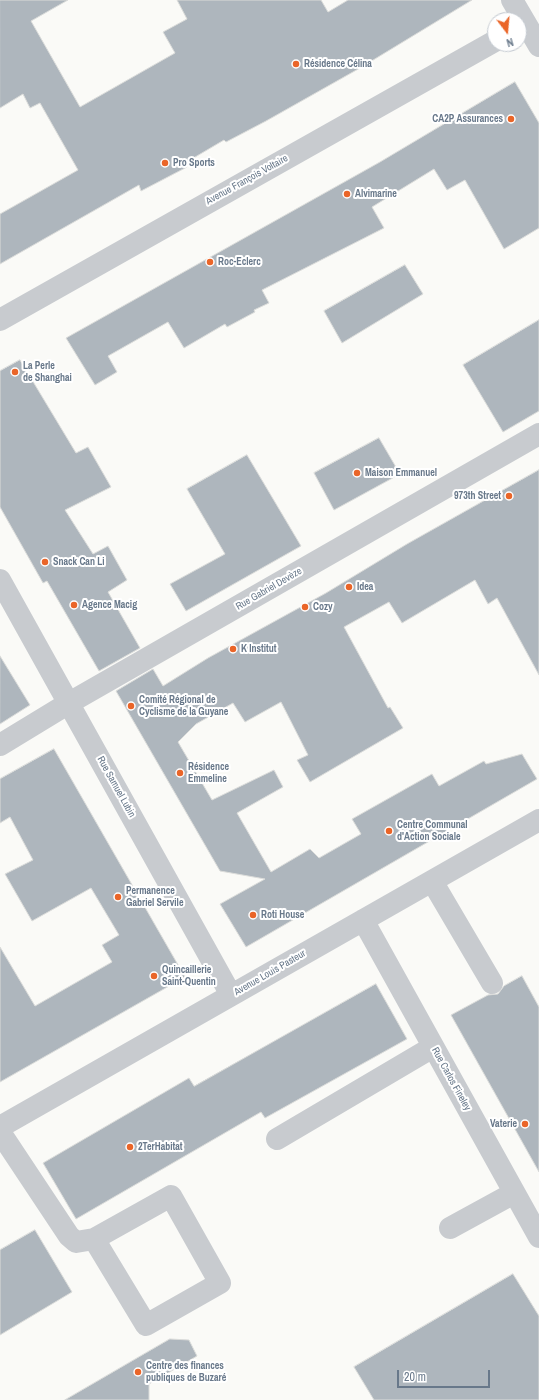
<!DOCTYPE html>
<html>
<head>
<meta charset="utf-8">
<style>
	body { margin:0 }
	#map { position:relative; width:539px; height:1400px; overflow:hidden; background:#fafaf7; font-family:"Archivo Narrow",sans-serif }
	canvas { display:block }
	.north { position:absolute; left:487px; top:12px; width:40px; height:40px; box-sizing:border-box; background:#fff; border:1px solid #c3c9d0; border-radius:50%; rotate:164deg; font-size:11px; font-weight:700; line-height:16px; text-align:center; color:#68788a }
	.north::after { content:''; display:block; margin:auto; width:14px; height:18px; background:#ea6528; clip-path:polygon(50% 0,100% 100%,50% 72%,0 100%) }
	.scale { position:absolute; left:397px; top:1370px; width:93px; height:18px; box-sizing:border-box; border:2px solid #68788a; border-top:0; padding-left:5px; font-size:12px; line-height:14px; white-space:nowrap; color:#68788a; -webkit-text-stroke:3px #fff; paint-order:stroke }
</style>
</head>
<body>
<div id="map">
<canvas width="539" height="1400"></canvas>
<div class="north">N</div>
<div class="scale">20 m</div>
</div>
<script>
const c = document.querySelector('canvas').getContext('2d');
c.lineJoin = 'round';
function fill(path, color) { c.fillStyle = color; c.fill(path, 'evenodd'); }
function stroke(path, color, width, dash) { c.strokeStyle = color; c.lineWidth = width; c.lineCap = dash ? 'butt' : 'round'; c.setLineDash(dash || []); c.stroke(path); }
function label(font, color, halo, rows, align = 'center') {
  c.font = font + ' "Archivo Narrow",sans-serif'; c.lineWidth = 4; c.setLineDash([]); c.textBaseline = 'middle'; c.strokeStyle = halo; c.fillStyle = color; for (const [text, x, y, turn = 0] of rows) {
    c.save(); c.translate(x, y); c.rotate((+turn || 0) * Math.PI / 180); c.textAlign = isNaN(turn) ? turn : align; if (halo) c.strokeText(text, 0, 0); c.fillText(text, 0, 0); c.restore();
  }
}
const building = new Path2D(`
	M0,0H68L31,21L80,107L175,53L163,32L187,19L177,0H321L328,12L348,0H472L360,68L266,121L226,142L224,140L185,163L187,167L141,191L139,185L0,264V214L78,170L40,103L30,108L23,94L0,108Z
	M515,82L539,123V228L504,249L465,180L447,190L434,169L372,207L384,228L262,290L269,303L254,310L255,312L227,327L225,324L184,348L168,322L108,356L117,372L95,385L66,338L380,162Z
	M405,265L423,294L342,343L324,311Z
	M539,320V411L503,432L463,365Z
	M20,360L76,453L88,447L111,487L65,510L93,554L108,546L127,580L108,592L140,648L99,671L47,581L43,583L0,507V371Z
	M379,438L400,474L334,510L314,473Z
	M247,455L301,546L186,611L170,584L225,554L187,489Z
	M539,470V675L497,598L488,604L475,580L402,623L389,602L344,627L388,708L390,707L403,728L310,782L297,760L308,755L281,702L245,722L233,703L196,724L178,742L212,800L274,770L283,787L237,813L271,872L310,849L319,858L361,834L352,819L432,774L439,786L484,761L486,764L522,754L537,779L246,947L220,904L265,879L220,871L116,691L153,669L163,686L208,658L326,593L407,544Z
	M0,656L30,705L0,724Z
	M54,749L185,977L0,1082V947L35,1006L112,962L102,945L119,935L91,888L32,921L5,874L33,860L10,817L0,823V779Z
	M522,976L539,1007V1172L451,1015L488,995L498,994L504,986Z
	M376,984L407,1039L265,1118L261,1112L76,1219L43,1163L189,1078L194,1086Z
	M35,1230L72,1292L0,1335V1250Z
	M513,1274L539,1316V1400H374L354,1367Z
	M170,1339L189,1340L197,1356L149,1384V1400H65Z`);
const minor = new Path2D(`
	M512,0L539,46
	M0,320L495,41
	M0,580L231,995
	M0,745L69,703L539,434
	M432,881L492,983
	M363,920L539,1237
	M0,1127L539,820
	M0,1132L69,1236L76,1242L94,1239L171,1196L220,1283L146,1325L94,1239
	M277,1139L433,1047
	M450,1228L514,1193`);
const markers = [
	[296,64,4,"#ea6528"],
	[511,119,4,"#ea6528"],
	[165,163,4,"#ea6528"],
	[347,194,4,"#ea6528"],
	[210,262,4,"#ea6528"],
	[15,372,4,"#ea6528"],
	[357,473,4,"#ea6528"],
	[509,496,4,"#ea6528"],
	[45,562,4,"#ea6528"],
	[349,587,4,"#ea6528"],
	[74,605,4,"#ea6528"],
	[305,607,4,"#ea6528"],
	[233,649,4,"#ea6528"],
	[131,706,4,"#ea6528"],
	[180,773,4,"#ea6528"],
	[389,831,4,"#ea6528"],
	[118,897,4,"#ea6528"],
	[253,915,4,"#ea6528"],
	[154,976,4,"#ea6528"],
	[525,1124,4,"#ea6528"],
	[130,1147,4,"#ea6528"],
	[138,1372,4,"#ea6528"]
];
const poiNames = [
	["Résidence Célina",304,64],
	["CA2P Assurances",503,119,"right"],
	["Pro Sports",173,163],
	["Alvimarine",355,194],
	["Roc-Eclerc",218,262],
	["La Perle",23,366],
	["de Shanghai",23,378],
	["Maison Emmanuel",365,473],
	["973th Street",501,496,"right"],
	["Snack Can Li",53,562],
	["Idea",357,587],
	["Agence Macig",82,605],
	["Cozy",313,607],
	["K Institut",241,649],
	["Comité Régional de",139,700],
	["Cyclisme de la Guyane",139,712],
	["Résidence",188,767],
	["Emmeline",188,779],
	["Centre Communal",397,825],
	["d'Action Sociale",397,837],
	["Permanence",126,891],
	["Gabriel Servile",126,903],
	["Roti House",261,915],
	["Quincaillerie",162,970],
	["Saint-Quentin",162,982],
	["Vaterie",517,1124,"right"],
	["2TerHabitat",138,1147],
	["Centre des finances",146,1366],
	["publiques de Buzaré",146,1378]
];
const streetNames = [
	["Avenue François Voltaire",247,180,-29],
	["Rue Gabriel Devèze",269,589,-30],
	["Rue Samuel Lubin",116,787,61],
	["Avenue Louis Pasteur",270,973,-30],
	["Rue Carlos Fineley",451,1079,61]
];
fill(building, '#aeb6bd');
stroke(building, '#dbdcda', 1);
stroke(minor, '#c8cbcf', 22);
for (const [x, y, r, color] of markers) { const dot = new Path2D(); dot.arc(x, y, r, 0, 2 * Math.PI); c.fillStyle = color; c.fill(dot); stroke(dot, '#fff', 1.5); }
label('bold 10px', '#68788a', '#fff', poiNames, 'left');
label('10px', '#68788a', '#fff', streetNames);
</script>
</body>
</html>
